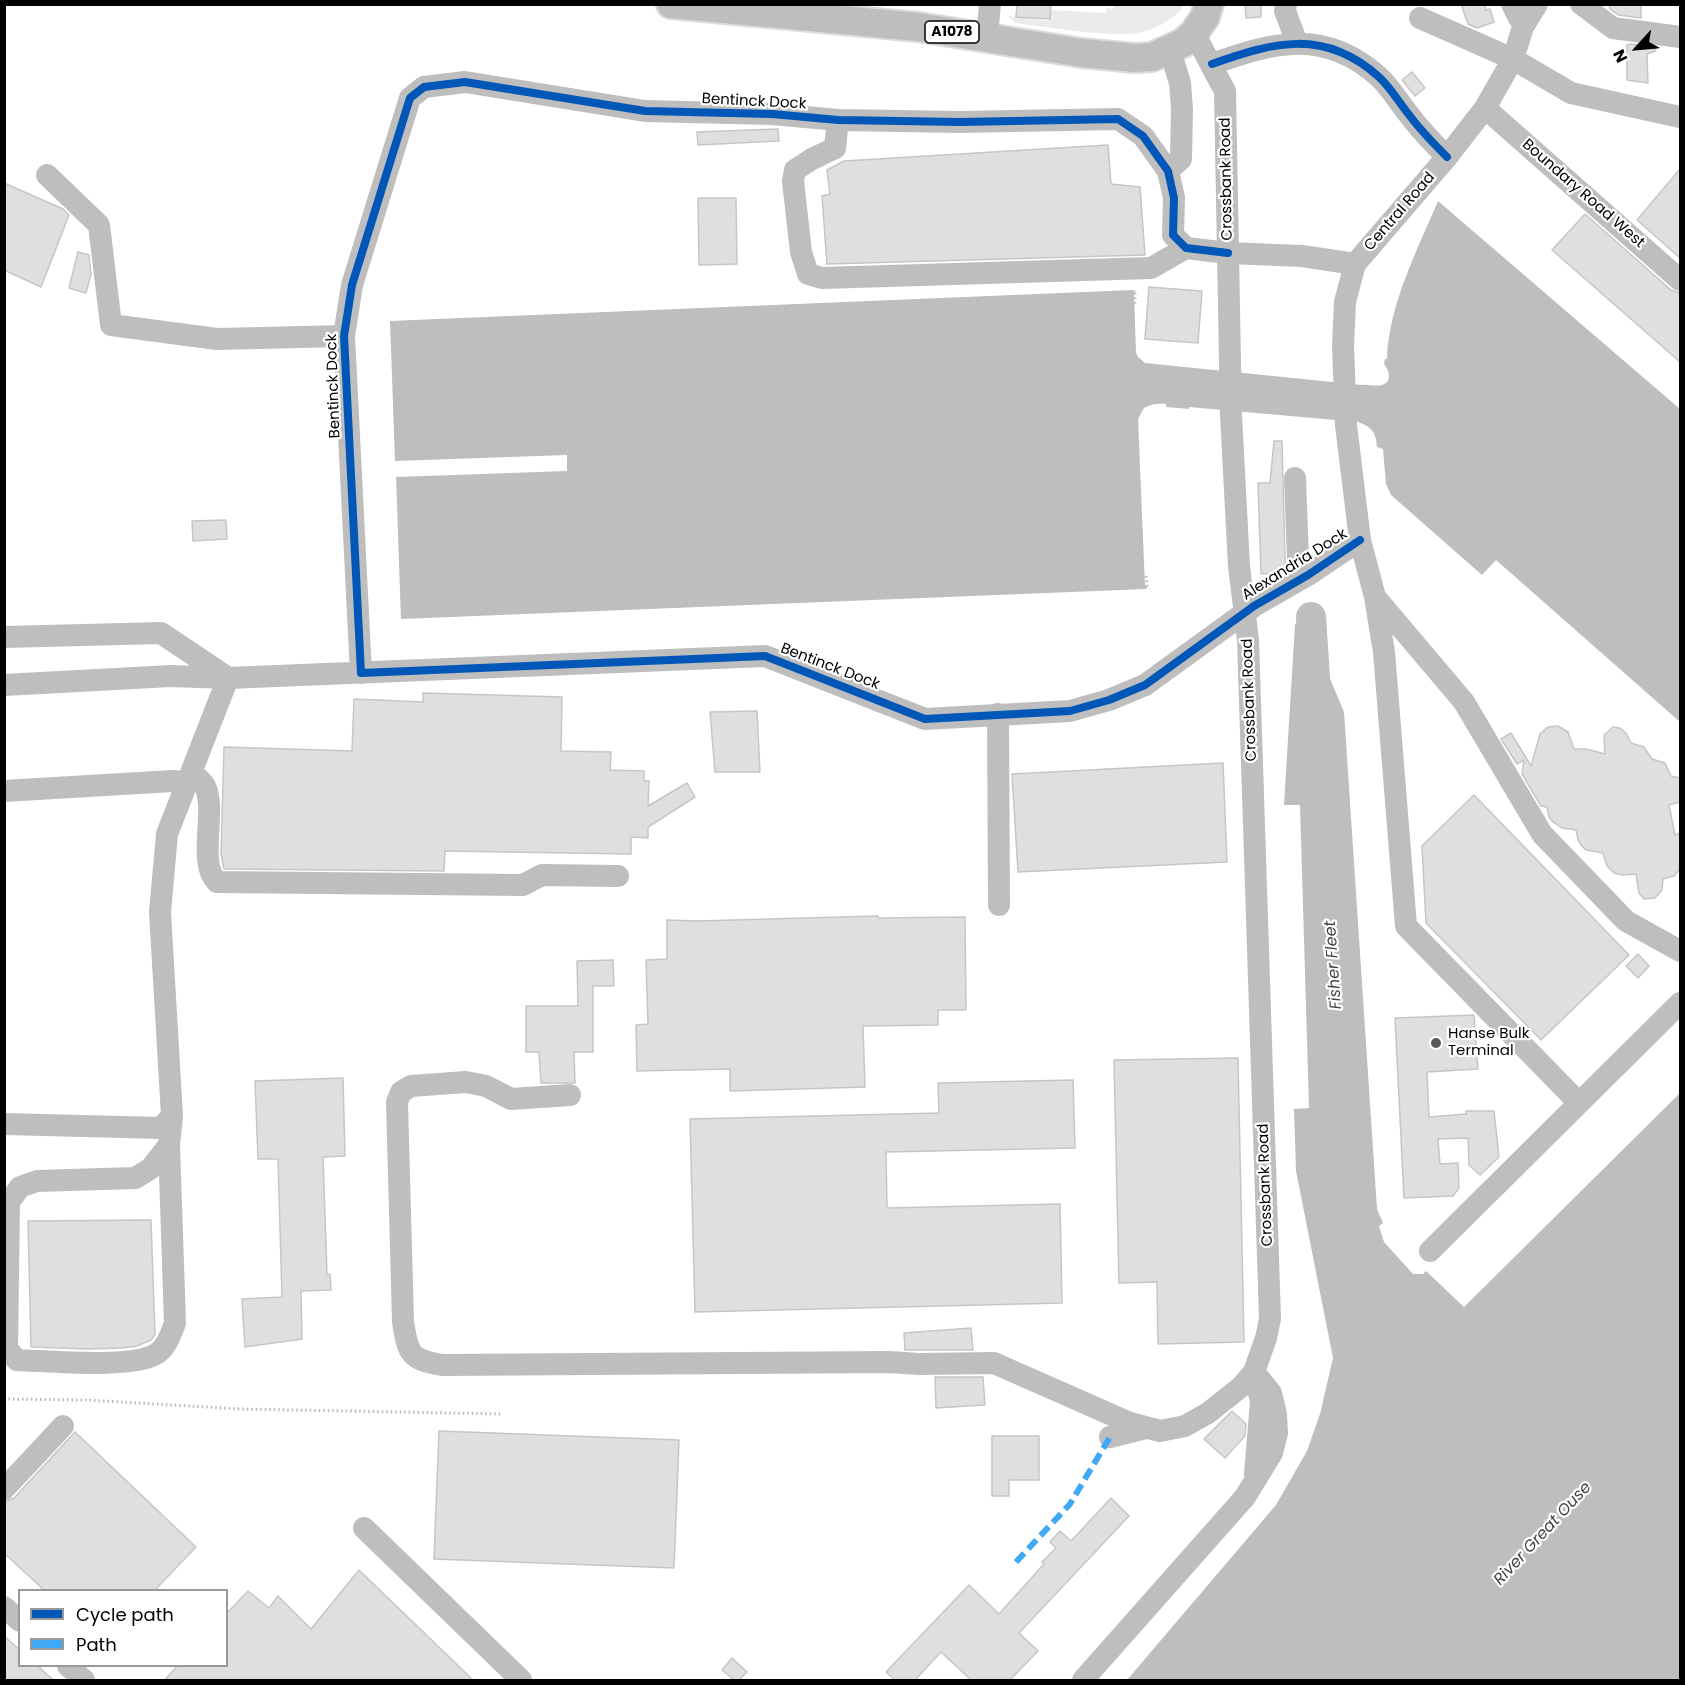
<!DOCTYPE html>
<html>
<head>
<meta charset="utf-8">
<style>
	body { margin:0 }
	#map { position:relative; width:1685px; height:1685px; overflow:hidden; background:#fff; font-family:Poppins,sans-serif }
	canvas { display:block }
	.frame { position:absolute; inset:0; border:6px solid #000; pointer-events:none }
	.legend { position:absolute; left:18px; top:1589px; width:210px; height:78px; box-sizing:border-box; background:#fff; border:2px solid #999; margin:0; padding:8px 10px; list-style:none; font-size:18px; color:#000 }
	.legend li { display:flex; align-items:center; gap:12px; height:30px }
	.legend b { width:30px; border:2px solid #999 }
	.north { position:absolute; left:1607px; top:18px; width:60px; height:60px; -webkit-text-stroke:4px #fff; paint-order:stroke; rotate:244deg; font-size:16px; font-weight:700; line-height:24px; text-align:center; color:#000 }
	.north::after { content:''; display:block; margin:auto; width:21px; height:27px; background:#000; clip-path:polygon(50% 0,100% 100%,50% 72%,0 100%) }
</style>
</head>
<body>
<div id="map">
<canvas width="1685" height="1685"></canvas>
<div class="frame"></div>
<ul class="legend">
<li><b style="height:8px;background:#0057b8"></b>Cycle path</li>
<li><b style="height:8px;background:#3fa9f5"></b>Path</li>
</ul>
<div class="north">N</div>
</div>
<script>
const c = document.querySelector('canvas').getContext('2d');
c.lineJoin = 'round';
function fill(path, color) { c.fillStyle = color; c.fill(path, 'evenodd'); }
function stroke(path, color, width, dash) { c.strokeStyle = color; c.lineWidth = width; c.lineCap = dash ? 'butt' : 'round'; c.setLineDash(dash || []); c.stroke(path); }
function label(font, color, halo, rows, align = 'center') {
  c.font = font + ' Poppins,sans-serif'; c.lineWidth = 4.5; c.setLineDash([]); c.textBaseline = 'middle'; c.strokeStyle = halo; c.fillStyle = color; for (const [text, x, y, turn = 0] of rows) {
    c.save(); c.translate(x, y); c.rotate((+turn || 0) * Math.PI / 180); c.textAlign = isNaN(turn) ? turn : align; if (halo) c.strokeText(text, 0, 0); c.fillText(text, 0, 0); c.restore();
  }
}
const green = new Path2D(`
	M1114,5H1184C1175,21 1147,34 1129,34C1093,35 1057,28 1022,24L1015,23L1008,16L1049,21L1051,10L1106,13L1107,8L1113,9Z`);
const water = new Path2D(`
	M1438,201L1680,409V722L1496,560L1482,575L1391,495L1386,484L1383,449L1377,447C1376,431 1371,427 1358,422L1189,407V409L1166,407V404C1158,403 1151,404 1144,408L1138,419L1145,586H1148L1146,589L401,619L396,477L567,471V455L395,461L390,321L1133,290L1136,292L1134,293L1136,353L1138,357L1145,363L1362,385C1367,384 1376,387 1382,385C1393,382 1389,370 1384,364L1385,359H1387C1388,307 1418,248 1438,201Z
	M1304,617L1344,712L1377,1209L1383,1223L1379,1226L1384,1242L1413,1274H1423L1426,1271L1464,1307L1680,1093V1680H1127L1276,1505L1307,1451L1320,1414L1333,1358L1296,1171L1294,1109L1309,1108L1300,805H1284L1295,624Z`);
const river = new Path2D(`
	M1311,617L1315,677`);
const building = new Path2D(`
	M1017,4H1051L1050,19L1016,17Z
	M1245,4H1261V17L1246,18Z
	M1461,4H1484L1486,10L1490,9L1494,22L1477,28L1468,24Z
	M1609,4H1641V18L1618,15L1610,9Z
	M1631,44L1655,47V51L1647,54L1648,83L1627,80V45Z
	M1412,72L1425,88L1415,96L1402,80Z
	M778,129L779,141L698,145L697,132Z
	M1108,145L1111,184L1140,187L1145,255L827,264L822,196L830,194L827,170L844,161Z
	M1680,169V258L1637,220Z
	M4,183L63,209L69,215L41,287L4,270Z
	M698,198H736L737,264L699,265Z
	M1585,214L1671,290L1680,293V362L1552,250Z
	M78,252L89,255L91,274L86,293L69,288Z
	M1149,287L1202,291L1198,343L1145,339Z
	M1274,441H1282L1285,560L1287,571L1284,573L1261,574L1258,483H1270Z
	M226,520L227,539L193,541L192,521Z
	M423,693L562,697L561,751L611,752L610,770L644,771V781H649L648,806L687,783L695,797L648,827V838L631,837V854L445,851L444,871L224,869L221,854L224,747L352,751L354,699L423,702Z
	M757,711L760,772H715L710,712Z
	M1558,726L1568,732L1574,749H1586L1605,754L1604,735L1613,727L1620,728L1626,733L1631,743L1644,747L1652,759L1665,763L1671,776L1680,778V802L1669,805L1675,835L1680,833V869L1674,876L1663,879L1662,890L1655,898L1644,899L1639,893L1636,874L1622,875L1614,873L1607,866L1603,853L1586,850L1581,845L1578,840L1576,830L1562,828L1553,822L1549,817L1547,807L1541,806L1522,774L1524,760L1517,764L1501,739L1511,733L1531,766L1540,734L1548,727Z
	M1223,763L1227,862L1018,872L1012,774Z
	M1474,795L1629,955L1541,1040L1426,923L1422,846Z
	M878,916V918L965,917L966,1010H938V1025L863,1026L865,1087L730,1091V1069L637,1071L636,1025L648,1024L646,960L667,959V920L697,921Z
	M1638,954L1649,966L1638,978L1626,966Z
	M613,960L614,986H593V1052H574L575,1083H541L539,1052H526V1006H578L577,961Z
	M1474,1015L1478,1069L1427,1072L1429,1117L1466,1114V1111H1494L1499,1157L1480,1175L1469,1165L1468,1138L1438,1139L1440,1164L1458,1163L1459,1188L1453,1196L1404,1198L1395,1018Z
	M1238,1058L1244,1342L1158,1344L1157,1282L1119,1283L1114,1060Z
	M343,1078L345,1156L323,1157L327,1275L330,1274L331,1290L301,1291L302,1339L245,1347L242,1299L282,1297L278,1159H258L255,1081Z
	M1073,1080L1075,1148L886,1152L887,1208L1060,1204L1062,1303L695,1312L690,1119L939,1113L938,1083Z
	M151,1220L155,1335L151,1340L137,1346L122,1348L87,1349L31,1347L28,1221Z
	M971,1328L973,1350H905L904,1333Z
	M935,1377H983L985,1405L936,1408Z
	M1232,1411L1246,1424L1245,1436L1225,1458L1204,1439Z
	M439,1431L679,1440L674,1568L434,1559Z
	M75,1432L196,1547L155,1590H44L4,1553V1502L14,1498Z
	M992,1436H1039V1480H1009V1496H992Z
	M1111,1498L1129,1516L1019,1633L1038,1651L1010,1680H971L941,1652L915,1680H895L886,1672L969,1585L999,1614L1044,1564L1042,1562L1056,1548L1050,1542L1060,1531L1071,1541Z
	M359,1570L473,1680H165L178,1665H226V1614L248,1591L269,1608L278,1596L311,1629Z
	M4,1636L20,1650V1665H37L53,1680H4Z
	M732,1658L747,1672L739,1680H734L722,1670Z`);
const path = new Path2D(`
	M1135,293V305
	M1146,576L1147,586
	M4,1399L86,1400L241,1409L503,1414`);
const minor = new Path2D(`
	M1286,4L1285,11L1297,43
	M1512,4L1519,18L1527,21
	M1537,4L1523,27L1513,59L1485,108L1447,157L1355,264L1345,302L1343,346L1346,425L1360,540L1375,597L1384,652L1406,926L1579,1103
	M1581,4L1613,28L1680,37
	M1420,18L1513,59L1571,93L1680,117
	M987,37L990,4
	M1212,64C1274,42 1324,28 1379,77C1391,88 1400,104 1410,116C1421,131 1434,144 1447,157
	M1485,108L1680,280
	M838,120L835,148L812,159L795,170L793,181L801,252L808,274L822,278L1151,268L1186,248
	M1168,171L1181,159L1182,109L1180,83L1170,50
	M47,175L99,225L111,325L217,339L344,336
	M1295,478L1298,559L1308,575
	M1376,598L1464,702L1542,834L1626,921L1680,951
	M4,637L161,633L228,678
	M361,673L344,336L352,285L410,98L424,87L465,82L645,111L772,114L838,120L960,122L1118,119L1143,136L1168,171L1174,198L1173,235L1186,248L1228,253L1302,256L1355,264
	M4,685L171,676L228,678
	M998,714L999,905
	M192,773C197,777 202,781 205,786C217,812 197,862 217,882L523,885L542,875L618,876
	M4,791L173,781L188,783
	M570,1095L511,1099L486,1086L466,1082L411,1086L401,1092L397,1102L403,1322C408,1354 410,1360 443,1365L889,1362L919,1364L994,1363L1130,1423L1160,1431L1185,1426L1208,1413L1242,1386L1254,1372L1266,1338L1270,1319L1248,640L1239,566L1231,415L1225,91L1194,33
	M4,1124L161,1128L172,1116L160,912L167,834L228,678L765,656L925,719L1070,711L1109,700L1145,685L1254,606L1308,575L1360,540
	M169,1145L150,1169L135,1178L37,1181L20,1187L9,1202L7,1349L17,1360C50,1361 124,1368 152,1356C166,1350 170,1336 175,1323L169,1145L172,1116
	M1430,1251L1680,1003
	M1110,1437L1146,1428
	M1255,1474L1261,1401L1257,1385
	M4,1489L63,1426
	M364,1528L521,1680
	M4,1607L20,1621
	M68,1666L84,1680
	M1083,1680L1245,1497L1272,1453L1277,1433L1276,1414L1271,1393L1254,1372`);
const major = new Path2D(`
	M671,4L918,27L1082,53L1135,58L1152,57L1183,43L1194,33L1205,17L1209,4`);
const quiet = new Path2D(`
	M1016,1562L1070,1504L1110,1437`);
const cycleway = new Path2D(`
	M1212,64C1274,42 1324,28 1379,77C1391,88 1400,104 1410,116C1421,131 1434,144 1447,157
	M1228,253L1186,248L1173,235L1174,198L1168,171L1143,136L1118,119L960,122L838,120L772,114L645,111L465,82L424,87L410,98L352,285L344,336L361,673L765,656L925,719L1070,711L1109,700L1145,685L1254,606L1308,575L1360,540`);
const markers = [
	[1436,1043,6,"#595959"]
];
const shields = [
	[952,32,54]
];
const shieldNames = [
	["A1078",952,32]
];
const streetNames = [
	["Bentinck Dock",754,102,3],
	["Crossbank Road",1227,179,-91],
	["Boundary Road West",1583,194,41],
	["Central Road",1400,212,-49],
	["Bentinck Dock",334,386,-92],
	["Alexandria Dock",1295,565,-32],
	["Bentinck Dock",830,667,21],
	["Crossbank Road",1250,700,-92],
	["Crossbank Road",1266,1185,-92]
];
const poiNames = [
	["Hanse Bulk",1448,1034],
	["Terminal",1448,1051]
];
const waterNames = [
	["Fisher Fleet",1334,965,-94],
	["River Great Ouse",1543,1534,-47]
];
fill(green, '#ebebeb');
fill(water, '#bebebe');
stroke(river, '#bebebe', 30);
fill(building, '#dfdfdf');
stroke(building, '#c6c6c6', 1.5);
stroke(major, '#dbdbdb', 32);
stroke(path, '#b9b9b9', 3, [1.5, 3]);
stroke(minor, '#bebebe', 22);
stroke(major, '#bebebe', 28);
stroke(quiet, '#3fa9f5', 6, [12, 6]);
stroke(cycleway, '#0057b8', 8);
for (const [x, y, r, color] of markers) { const dot = new Path2D(); dot.arc(x, y, r, 0, 2 * Math.PI); c.fillStyle = color; c.fill(dot); stroke(dot, '#fff', 2); }
for (const [x, y, w] of shields) { const box = new Path2D(); box.roundRect(x - w / 2, y - 11, w, 22, 4.5); c.fillStyle = '#fff'; c.fill(box); stroke(box, '#000', 1.5); }
label('bold 14px', '#000', null, shieldNames);
label('15px', '#000', '#fff', streetNames);
label('15px', '#000', '#fff', poiNames, 'left');
label('italic 16px', '#434343', '#fff', waterNames);
</script>
</body>
</html>
